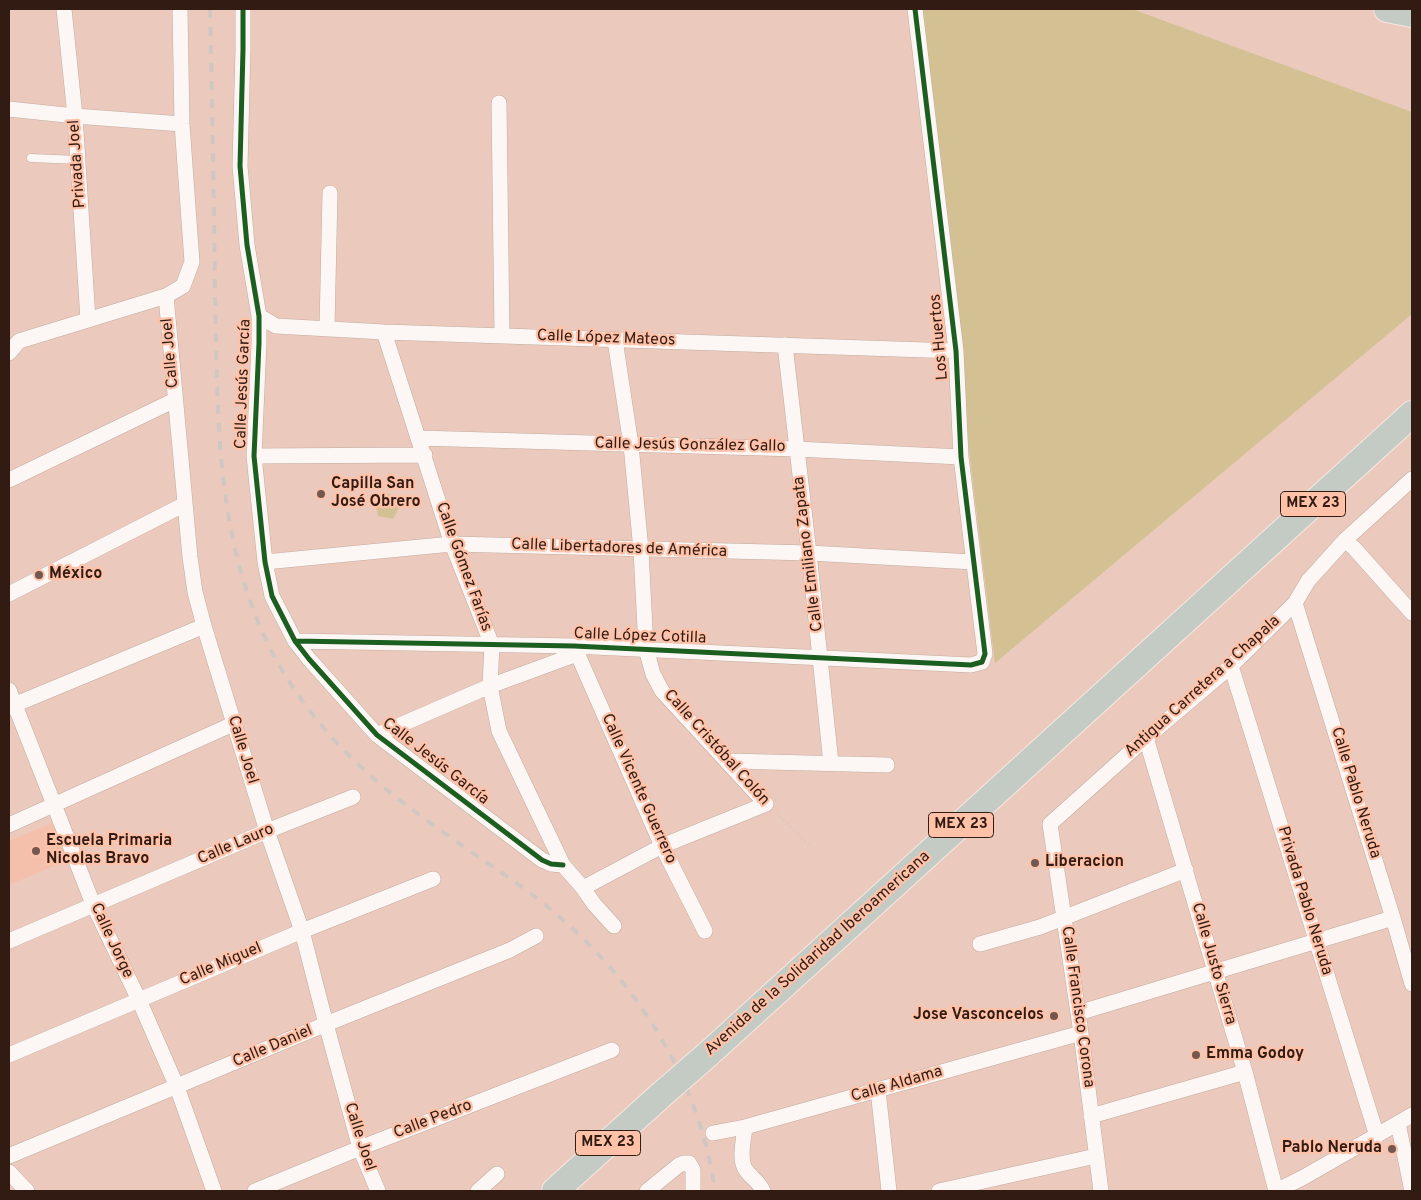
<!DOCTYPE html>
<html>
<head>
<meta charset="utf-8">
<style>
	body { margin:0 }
	#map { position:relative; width:1421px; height:1200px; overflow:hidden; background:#ebcabd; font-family:Overpass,sans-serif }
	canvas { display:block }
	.frame { position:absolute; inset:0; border:10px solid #311b12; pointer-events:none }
</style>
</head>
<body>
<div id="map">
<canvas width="1421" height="1200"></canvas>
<div class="frame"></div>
</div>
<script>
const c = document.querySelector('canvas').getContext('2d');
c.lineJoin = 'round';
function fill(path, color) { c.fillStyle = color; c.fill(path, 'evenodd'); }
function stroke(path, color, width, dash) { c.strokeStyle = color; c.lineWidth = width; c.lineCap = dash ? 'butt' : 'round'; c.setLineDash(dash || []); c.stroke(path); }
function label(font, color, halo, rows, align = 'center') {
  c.font = font + ' Overpass,sans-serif'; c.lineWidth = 4.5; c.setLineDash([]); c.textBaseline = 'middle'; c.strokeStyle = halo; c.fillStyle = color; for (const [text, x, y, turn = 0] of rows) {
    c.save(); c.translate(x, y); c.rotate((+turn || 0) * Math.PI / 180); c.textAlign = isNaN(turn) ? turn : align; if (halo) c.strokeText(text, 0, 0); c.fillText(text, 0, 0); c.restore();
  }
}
const built = new Path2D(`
	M52,823L68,860L9,885V841Z`);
const green = new Path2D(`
	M915,9H1132L1412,112V314L995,663Z
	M389,494L401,504L393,519L378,516L375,501Z`);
const path = new Path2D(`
	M776,813L809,845`);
const lane = new Path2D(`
	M31,158L78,160`);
const street = new Path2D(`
	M64,9L75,116L88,320
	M243,9V49L240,166L247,245L259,316V343L254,456L265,562L272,596L295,641L309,659L377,735L542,860L551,864L563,865
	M499,103L502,335
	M9,109L75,116L182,124
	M166,296L190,557L195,592L204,626L267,831L302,931L326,1024L360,1148L378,1191
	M259,316L276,326L384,332L956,351
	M327,328L330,193
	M384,332L452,544L492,645L490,686L499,731L563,865L583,888L594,904L614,926
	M785,345L809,553L831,763
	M9,353L19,341L166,296L183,286L192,262L182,124L180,9
	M419,438L796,449L961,457
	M254,456L425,455
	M9,480L175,400
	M1345,540L1354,548L1412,613
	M265,562L452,544L809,553L973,562
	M9,594L185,504
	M1295,603L1393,918L1412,984
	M295,641L574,646L971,665L982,662L985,654L961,457L956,351L915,9
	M574,646L662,846L705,931
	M1231,666L1377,1136
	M9,690L93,904L139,1000L177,1087L214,1191
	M9,707L204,626
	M377,735L490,686L577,654
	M1146,738L1245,1072L1276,1191
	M729,761L887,765
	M9,825L233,724
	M583,888L662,846L766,804L662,691L653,674L646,649L641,550L631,445L615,340
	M9,941L267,831L353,797
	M980,944L1040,927L1186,870
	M1078,1013L1393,918
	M9,1055L302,931L433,879
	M878,1090L889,1191
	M1091,1116L1245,1072
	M1398,1123L1412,1191
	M745,1127C744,1139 738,1160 746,1170C751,1178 759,1181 763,1191
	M713,1133L745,1127L1081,1033
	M9,1156L326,1024L510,950L536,936
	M9,1172L27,1191
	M255,1191L360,1148L612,1050
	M478,1191L497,1174
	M647,1191L679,1165L684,1163H689L693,1170V1191
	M939,1191L1096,1156
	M1101,1191L1081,1033L1050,824L1146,738L1231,666L1295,603L1308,581L1345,540L1412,479
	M1276,1191L1304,1177L1412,1115`);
const highway = new Path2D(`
	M1387,9L1412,14
	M707,1055L1412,414
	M555,1191L661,1095`);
const rail = new Path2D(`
	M210,9C212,103 214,197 215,291C218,413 214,535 270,648C302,711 352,765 409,807C450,839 496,867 538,899C630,971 699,1074 715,1191`);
const highwayBridge = new Path2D(`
	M661,1095L707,1055`);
const cycleway = new Path2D(`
	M243,9V49L240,166L247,245L259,316V343L254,456L265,562L272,596L295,641L309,659L377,735L542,860L551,864L563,865
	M295,641L574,646L971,665L982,662L985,654L961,457L956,351L915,9`);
const markers = [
	[321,494,5,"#72584e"],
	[39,575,5,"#72584e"],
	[36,851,5,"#72584e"],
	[1035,863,5,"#72584e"],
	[1054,1016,5,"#72584e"],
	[1196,1055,5,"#72584e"],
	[1392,1149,5,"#72584e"]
];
const shields = [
	[1313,504,65],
	[961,825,65],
	[608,1143,65]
];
const shieldNames = [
	["MEX 23",1313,504],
	["MEX 23",961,825],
	["MEX 23",608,1143]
];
const streetNames = [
	["Privada Joel",78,164,-94],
	["Los Huertos",940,337,-95],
	["Calle López Mateos",606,339,2],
	["Calle Joel",171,353,-95],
	["Calle Jesús García",244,384,-88],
	["Calle Jesús González Gallo",690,446,1],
	["Calle Libertadores de América",619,549,2],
	["Calle Emiliano Zapata",809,554,-97],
	["Calle Gómez Farías",463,567,70],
	["Calle López Cotilla",640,637,2],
	["Antigua Carretera a Chapala",1203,687,-42],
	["Calle Cristóbal Colón",716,748,48],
	["Calle Joel",242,750,73],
	["Calle Jesús García",435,762,38],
	["Calle Vicente Guerrero",638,789,66],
	["Calle Pablo Neruda",1355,793,73],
	["Calle Lauro",236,845,-23],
	["Privada Pablo Neruda",1304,901,73],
	["Calle Jorge",111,941,65],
	["Avenida de la Solidaridad Iberoamericana",818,954,-42],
	["Calle Justo Sierra",1213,964,74],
	["Calle Miguel",221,965,-23],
	["Calle Francisco Corona",1077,1007,82],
	["Calle Daniel",273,1047,-23],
	["Calle Aldama",897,1085,-16],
	["Calle Pedro",433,1120,-21],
	["Calle Joel",359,1137,72]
];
const poiNames = [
	["Capilla San",331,485],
	["José Obrero",331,503],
	["México",49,575],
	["Escuela Primaria",46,842],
	["Nicolas Bravo",46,860],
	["Liberacion",1045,863],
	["Jose Vasconcelos",1044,1016,"right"],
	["Emma Godoy",1206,1055],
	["Pablo Neruda",1382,1149,"right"]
];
fill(built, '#f4c0ab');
fill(green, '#d3c194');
stroke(lane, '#c3aa9f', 9);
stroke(street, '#c3aa9f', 16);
stroke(highway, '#f6e7e1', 28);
stroke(path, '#d2c8c4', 2.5, [1, 4]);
stroke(lane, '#fcf7f5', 8);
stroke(street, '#fcf7f5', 15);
stroke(highway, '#c4cbc5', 26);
stroke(rail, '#d1c7c2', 4, [9, 9]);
stroke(highwayBridge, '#f6e7e1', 28, []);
stroke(highwayBridge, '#c4cbc5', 26);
stroke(cycleway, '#1b5e20', 5);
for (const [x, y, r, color] of markers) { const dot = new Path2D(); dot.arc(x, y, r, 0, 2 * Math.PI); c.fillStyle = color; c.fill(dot); stroke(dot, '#ffc2a9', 2); }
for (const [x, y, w] of shields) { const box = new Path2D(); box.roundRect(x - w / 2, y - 12.5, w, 25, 4); c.fillStyle = '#ffc2a9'; c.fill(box); stroke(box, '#311b12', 1); }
label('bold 15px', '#311b12', null, shieldNames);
label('16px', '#311b12', '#ffc2a9', streetNames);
label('bold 16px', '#311b12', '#ffc2a9', poiNames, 'left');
</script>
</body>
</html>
